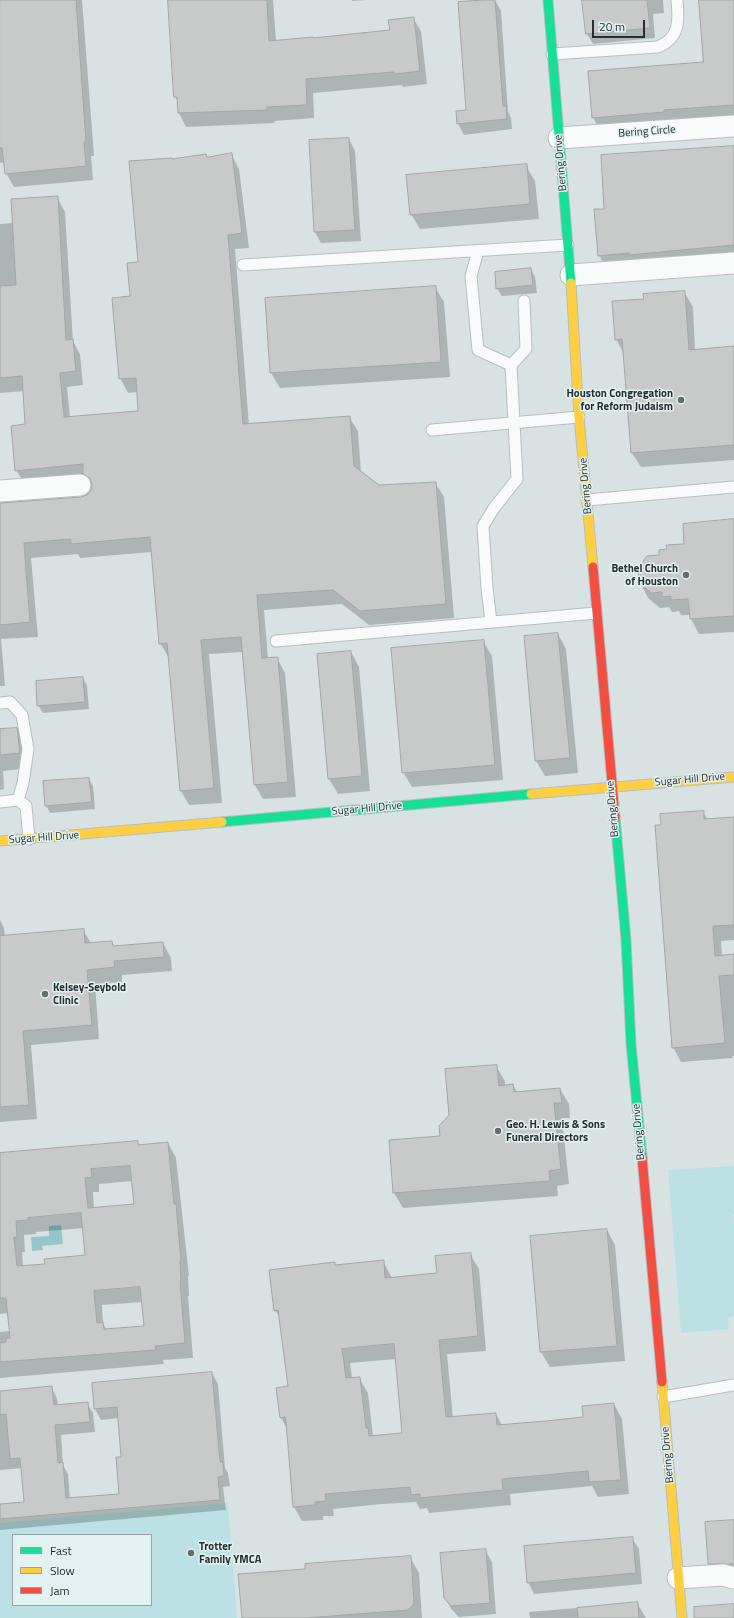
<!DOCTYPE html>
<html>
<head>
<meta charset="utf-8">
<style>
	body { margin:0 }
	#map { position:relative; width:734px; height:1618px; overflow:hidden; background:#d9e2e2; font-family:"Titillium Web",sans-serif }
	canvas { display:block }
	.legend { position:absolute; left:12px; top:1534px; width:140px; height:72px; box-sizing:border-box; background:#e2f2f3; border:1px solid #98a4a4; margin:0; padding:5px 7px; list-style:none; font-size:12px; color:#282e2e }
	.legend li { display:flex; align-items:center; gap:8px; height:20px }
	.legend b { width:20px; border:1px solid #98a4a4 }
	.scale { position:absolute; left:592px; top:20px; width:53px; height:18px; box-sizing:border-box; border:2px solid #282e2e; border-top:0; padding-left:5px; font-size:12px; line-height:14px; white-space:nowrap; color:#282e2e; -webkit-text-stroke:3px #e2f2f3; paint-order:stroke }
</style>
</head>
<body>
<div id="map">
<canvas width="734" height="1618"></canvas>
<ul class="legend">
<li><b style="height:5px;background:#16e098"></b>Fast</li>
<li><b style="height:5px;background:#ffcf43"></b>Slow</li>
<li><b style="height:5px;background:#f24e42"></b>Jam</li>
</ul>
<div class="scale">20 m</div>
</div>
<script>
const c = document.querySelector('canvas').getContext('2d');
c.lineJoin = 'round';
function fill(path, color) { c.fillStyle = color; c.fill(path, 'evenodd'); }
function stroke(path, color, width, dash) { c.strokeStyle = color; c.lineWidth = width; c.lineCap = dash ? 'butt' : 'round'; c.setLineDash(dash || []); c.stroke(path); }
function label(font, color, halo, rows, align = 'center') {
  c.font = font + ' "Titillium Web",sans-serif'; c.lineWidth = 3; c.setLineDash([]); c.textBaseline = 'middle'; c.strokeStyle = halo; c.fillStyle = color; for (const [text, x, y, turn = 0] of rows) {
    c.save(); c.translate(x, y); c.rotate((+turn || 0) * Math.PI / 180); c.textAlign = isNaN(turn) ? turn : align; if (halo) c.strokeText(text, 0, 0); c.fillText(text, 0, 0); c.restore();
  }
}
const green = new Path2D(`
	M734,1166V1215H733L734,1227V1316L728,1317L729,1329L681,1333L668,1170Z
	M228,1503L237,1618H0V1523ZM13,1535H151V1605H13Z`);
const water = new Path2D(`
	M61,1225L63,1244L42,1246L43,1250L32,1251L31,1237L49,1236V1226Z`);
const shadow = new Path2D(`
	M0,0H82L94,156H91L93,180L14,187L6,173L5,162L0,163Z
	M167,0H273L276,41L313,39L391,31L413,18L421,31L427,84L403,87L402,85L313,93L314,118L274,121L275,123L186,127L179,113L178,101L175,97L169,7Z
	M352,0H368L352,1Z
	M495,0L501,11L508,112L511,118L512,129L464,135L458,124L467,110Z
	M583,0H663L664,13L653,14L655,38L593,44L587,34Z
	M700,0H734V116L598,127L593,117L704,63Z
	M349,139L355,151L361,241L321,243L315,232Z
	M734,147V261L607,270L599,255L605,209Z
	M231,154L239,169L249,248L235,249L249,425L349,417L358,431L361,472L379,486L435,483L444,497L454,618L369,625L342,604L264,610L268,659L277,658L285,673L296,797L263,799L255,785L243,652L209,654L222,803L189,805L181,791L169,658L160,643L152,552L80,558L78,554L31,558L38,637L1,639L5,686H0V504L81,498L88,495L92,487L87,479L25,485L16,470L26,425L24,391L0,393V224L13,223L57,197L65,212L73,341L80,354L83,385L67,387L70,418L139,412L138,392L128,393L120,378L131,297L139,263L207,157Z
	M526,166L535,181L539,219L420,229L411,214Z
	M531,269L535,277L537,293L502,296L497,288Z
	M435,287L444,302L450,377L280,388L271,373Z
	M684,292L693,307L695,350L734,349V460L641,467L632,453L624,354L616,339L645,300Z
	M734,520V632L699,634L691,619L690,615H681L679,611L672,612L669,607L660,608L648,598L640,582L660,556Z
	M558,634L566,649L578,773L545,776L536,761Z
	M483,641L492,656L503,780L412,787L403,772Z
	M351,652L359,667L370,791L338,794L329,779Z
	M83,678L87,686L89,709L43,713L38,705Z
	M17,729L25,744L29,768L3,771L4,789L0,790V730Z
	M89,779L93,786L95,809L50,813L46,805Z
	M703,812L708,820L734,818V940L721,941L722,956L734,955V1056H732L733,1058L681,1062L673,1047L662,825Z
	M0,920L4,928L5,936L83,930L91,943L112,942L115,947L163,943L171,958L172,971L122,975V982L95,984L99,1039L31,1045L37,1119L0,1122Z
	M496,1066L505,1081V1086L513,1085L517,1092L560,1089L569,1104L570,1118H562L569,1184L557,1186L558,1196L403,1208L394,1193L441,1137Z
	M137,1142L139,1146L168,1143L176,1158L189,1276H188L189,1296H188L193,1358L163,1360L164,1364L0,1378V1332L10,1331L9,1313L0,1314V1153ZM133,1181L135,1205L94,1209L93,1192H99V1184ZM84,1228L86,1256L46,1265L23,1267L22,1252H25L24,1235L36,1234V1232ZM143,1302L145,1327L107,1330L103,1324L102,1305Z
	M607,1230L615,1245L625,1361L550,1367L541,1352L531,1236Z
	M470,1254L479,1269L486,1351L447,1354L453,1418L496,1414L502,1425L584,1418L614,1404L622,1419L629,1494L598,1497L592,1486L510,1494L511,1505L429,1513L427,1508L420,1509L416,1502L382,1504L333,1509L334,1516H323V1520L302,1521L294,1507L287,1429L281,1417L289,1387L281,1320L275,1310L334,1263L336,1266L383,1261L392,1278L438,1274ZM396,1359L403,1434L373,1436L368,1393L359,1378H352L350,1363Z
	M212,1373L218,1384L225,1468L228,1473L230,1486L223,1487L226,1510L0,1530V1505L25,1503L22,1468L0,1470V1392L51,1387L57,1398L58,1406L87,1403L93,1413L95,1432L61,1435L63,1465L68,1474L70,1499L121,1495L122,1458L119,1418L101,1420L95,1409L93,1384Z
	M734,1521V1578L718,1579L709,1564Z
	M632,1538L639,1549L642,1584L534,1594L528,1582Z
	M485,1550L492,1562L496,1614L459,1617L452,1610L445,1598Z
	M410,1557L419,1573L422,1618H243L306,1569Z
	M637,1603L646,1618H530L529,1612Z`);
const building = new Path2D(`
	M0,0H76L86,142H84L86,166L5,174L2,148H0Z
	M168,0H267L269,41L313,37V38L390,30L388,20L414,17L420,71L395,74L394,72L306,79L307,105L267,107V110L178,113L177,97H174Z
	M485,0H495L503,106H506L507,119L457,124L456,111L466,110L458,2Z
	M582,0H647L650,28L586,34Z
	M699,0H734V105L664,110V112L592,118L588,71L703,62Z
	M349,138L355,230L314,232L309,140Z
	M734,146V245L629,255V253L598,256L594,209H604L601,155Z
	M232,153L242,233L228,235L243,424L350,416L354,466L379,485L436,482L446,604L360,611L333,590L257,595L262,658L278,657L288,782L254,785L241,637L201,640L214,788L180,791L167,643L159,644L150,537L71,544V539L24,543L30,622L0,625V503L81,497L87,495L91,491L92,484L90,478L83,474V464L15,471L11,426L25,424L22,376L0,378V286L16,285L11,199L58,196L66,340L73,339L76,371L60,373L64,417L138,411L136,378L119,379L112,298L130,296L127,263L138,262L129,161L172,158V159L206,154L207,157Z
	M527,164L530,204L410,215L406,175Z
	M531,268L533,285L496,289L495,272Z
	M436,286L441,362L270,373L265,298Z
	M685,291L689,350L734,346V445L631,453L622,339L615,340L612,301L644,299L643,294Z
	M734,519V616L690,619L688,599L671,600V596L662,597V592L651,593L639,583L638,568L647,556L659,555V550L667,549L666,545L684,544L683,524Z
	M558,633L570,758L535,761L524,636Z
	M484,640L495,765L402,773L391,648Z
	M351,651L362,776L328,779L317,654Z
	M83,677L85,702L37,706L36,681Z
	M17,728L20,753L0,755V729Z
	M89,778L92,802L45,806L43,781Z
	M704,811V819L734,817V925L713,926L715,956L734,954V975L719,976L725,1043L672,1048L655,825H661L660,814Z
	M84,929L85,943L112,941L113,946L163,942L164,957L114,961L115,967L87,970L92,1025L23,1031L29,1105L0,1107V936Z
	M497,1065L499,1086L513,1084L514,1092L560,1088L562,1103H554L561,1169L549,1171L550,1181L393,1193L389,1140L440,1136L439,1126L449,1115L445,1069Z
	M138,1141V1145L168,1142L174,1204H176L181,1261H180L181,1281H180L185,1343L155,1346L156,1350L0,1362V1343L6,1342V1338H10L6,1298H0V1153ZM130,1166L134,1204L88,1208L85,1178L92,1177L91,1169ZM81,1213L85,1255L44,1259L45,1264L17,1266L14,1237H17L16,1221L28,1220V1218ZM140,1287L144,1326L104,1329L103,1322L97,1323L94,1291Z
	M607,1229L617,1346L540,1352L530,1236Z
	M471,1253L478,1336L439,1340L446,1417L496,1413L497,1425L546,1421L583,1417L582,1406L614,1403L621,1480L589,1482L588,1471L502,1479L503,1490L420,1498V1494L411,1495L410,1487L373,1490L325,1494L326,1501L315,1502V1505L293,1507L286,1422L285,1417L280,1418L276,1388L288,1386L278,1310L274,1311L269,1270L335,1262V1265L384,1260L385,1278L437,1273L435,1256ZM394,1344L402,1433L369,1436L368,1428H366L360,1377L346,1378L342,1349Z
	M212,1372L220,1462H223L224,1476L218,1477L220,1500L0,1519V1504L24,1502L20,1458L10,1459L6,1414L0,1415V1391L52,1386L54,1405L88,1402L90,1422L55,1425L58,1463L63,1462L66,1498L119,1494L116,1457H121L117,1407L94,1409L92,1383Z
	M734,1520V1564H708L705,1522Z
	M633,1537L636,1573L527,1583L524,1546Z
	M486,1549L490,1603L451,1606L444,1598L440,1553Z
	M411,1556L414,1602L412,1606L408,1610L306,1618H242L238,1574L305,1569V1564Z
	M638,1602L639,1618H578L577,1608Z
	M734,1604V1618H694V1607Z`);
const lane = new Path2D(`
	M552,54L658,47C680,38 679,20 677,0
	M478,251L471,276L478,350L511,365
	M243,265L568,245
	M432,430L579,417
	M587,500L734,487
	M491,622L487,588L483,526L494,508L517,479L511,365L526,349L524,301
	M276,641L596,613
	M0,703L10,702L22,715L28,749L23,783L18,800
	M0,802L18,800L26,806L29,839
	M663,1397L734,1385`);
const street = new Path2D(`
	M559,138L734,126
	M571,275L734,263
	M0,491L80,485
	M678,1578L723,1575L734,1578`);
const fast = new Path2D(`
	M548,0L571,283
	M615,817L626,940L631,1044L642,1157
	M222,822L531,794`);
const slow = new Path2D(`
	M571,283L579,417L593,567
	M531,794L734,777
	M0,841L222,822
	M662,1382L682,1618`);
const jam = new Path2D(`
	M593,567L615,817
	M642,1157L662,1382`);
const markers = [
	[681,400,4,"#666d6d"],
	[686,575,4,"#666d6d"],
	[45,994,4,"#666d6d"],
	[498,1131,4,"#666d6d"],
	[191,1553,4,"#666d6d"]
];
const streetNames = [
	["Bering Circle",647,132,-4],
	["Bering Drive",561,163,-95],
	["Bering Drive",586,486,-95],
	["Sugar Hill Drive",690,780,-5],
	["Sugar Hill Drive",367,809,-5],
	["Bering Drive",613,809,-95],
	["Sugar Hill Drive",44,838,-4],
	["Bering Drive",639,1132,-95],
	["Bering Drive",668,1455,-95]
];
const poiNames = [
	["Houston Congregation",673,394,"right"],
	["for Reform Judaism",673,407,"right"],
	["Bethel Church",678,569,"right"],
	["of Houston",678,582,"right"],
	["Kelsey-Seybold",53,988],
	["Clinic",53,1001],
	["Geo. H. Lewis & Sons",506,1125],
	["Funeral Directors",506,1138],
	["Trotter",199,1547],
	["Family YMCA",199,1560]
];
fill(green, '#bce1e4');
fill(water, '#97c6c9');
fill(shadow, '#0003');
fill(building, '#c8cac9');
stroke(building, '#a4a6a6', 1);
stroke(lane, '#b7bebf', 13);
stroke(street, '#b7bebf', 23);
stroke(fast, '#b7bebf', 11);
stroke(slow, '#b7bebf', 11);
stroke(jam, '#b7bebf', 11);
stroke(lane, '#f9fbfb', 11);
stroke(street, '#f9fbfb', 21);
stroke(fast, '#16e098', 9);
stroke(slow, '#ffcf43', 9);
stroke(jam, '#f24e42', 9);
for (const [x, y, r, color] of markers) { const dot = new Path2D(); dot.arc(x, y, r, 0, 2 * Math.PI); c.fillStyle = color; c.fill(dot); stroke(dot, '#e2f2f3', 1.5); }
label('11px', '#282e2e', '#e2f2f3', streetNames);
label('bold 11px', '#282e2e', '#e2f2f3', poiNames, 'left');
</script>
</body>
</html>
